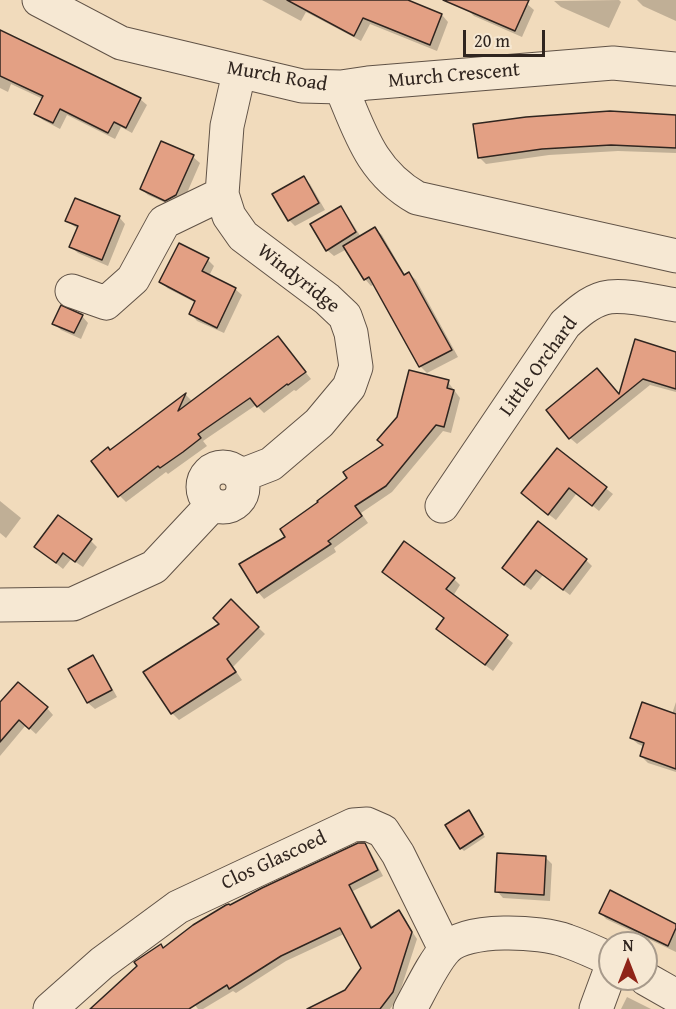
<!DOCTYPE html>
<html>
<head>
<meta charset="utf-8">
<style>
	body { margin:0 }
	#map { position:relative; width:676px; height:1009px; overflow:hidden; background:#f1dbbc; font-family:"Gentium Book Plus",serif }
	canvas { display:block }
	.north { position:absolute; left:598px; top:931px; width:60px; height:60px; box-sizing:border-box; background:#f6e8d3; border:2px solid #a79a8b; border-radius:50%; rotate:0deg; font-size:16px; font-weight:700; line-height:24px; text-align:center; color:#30251f }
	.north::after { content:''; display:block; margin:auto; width:21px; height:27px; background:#8f2418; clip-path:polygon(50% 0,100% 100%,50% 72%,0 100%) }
	.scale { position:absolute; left:463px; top:30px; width:82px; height:27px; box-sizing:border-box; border:3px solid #30251f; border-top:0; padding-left:8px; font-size:18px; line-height:21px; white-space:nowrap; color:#30251f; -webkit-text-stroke:4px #f6e8d3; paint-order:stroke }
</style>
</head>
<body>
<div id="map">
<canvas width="676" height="1009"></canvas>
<div class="north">N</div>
<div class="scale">20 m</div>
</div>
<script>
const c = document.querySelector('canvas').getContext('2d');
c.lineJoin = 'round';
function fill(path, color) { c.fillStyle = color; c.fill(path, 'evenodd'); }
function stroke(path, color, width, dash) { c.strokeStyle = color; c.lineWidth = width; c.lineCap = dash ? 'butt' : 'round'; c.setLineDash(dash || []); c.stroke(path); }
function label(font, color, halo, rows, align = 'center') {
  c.font = font + ' "Gentium Book Plus",serif'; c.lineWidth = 6; c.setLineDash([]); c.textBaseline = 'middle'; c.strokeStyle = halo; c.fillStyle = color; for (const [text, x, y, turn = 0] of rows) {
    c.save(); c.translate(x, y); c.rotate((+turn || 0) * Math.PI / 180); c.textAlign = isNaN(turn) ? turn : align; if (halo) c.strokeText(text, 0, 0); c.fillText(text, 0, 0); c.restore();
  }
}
const shadow = new Path2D(`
	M262,0H404L442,15L448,22L437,51L370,24L361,41L306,12L301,21Z
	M471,0H518L527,4L534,10L522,37L474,16L467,9Z
	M619,0L621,2L609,28L561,7L554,1Z
	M637,0H676V21L643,6Z
	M0,32L140,99L147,105L132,133L121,127L115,139L67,115L60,129L43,120L36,113L43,99L11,84L8,92L0,88Z
	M676,116V153L618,151L549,155L486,164L479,157Z
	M193,157L200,163L183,202L173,206L148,195L141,189Z
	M304,178L310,184L325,210L295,226L289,220Z
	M340,208L347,215L361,237L375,229L382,235L405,275L409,273L416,280L458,357L427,373L420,366L375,284L371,286L365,279L347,249L334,256L327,250Z
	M119,217L125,224L108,266L78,253L71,247L78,229L67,221Z
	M208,260L214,266L209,276L235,289L242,295L224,333L197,321L191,314L196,303L167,288L161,281Z
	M82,316L88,323L81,339L61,330L54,323Z
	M278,338L311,379L296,391L294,390L264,413L256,405L203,441L207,446L168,474L166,472L126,502L120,496L110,451L186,395L192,401Z
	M676,353V392L650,385L577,444L570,438Z
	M448,382L460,398L451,433L443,431L392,492L361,513L368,523L334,548L336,552L264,599L258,592L349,479L385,446Z
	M557,450L613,494L599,511L577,493L556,520L530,500Z
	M0,501L21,518L6,538L0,533Z
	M91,541L97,547L83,567L71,559L63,569L36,547Z
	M586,560L592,566L570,595L543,575L531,590L511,575Z
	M384,572L454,579L460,585L453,596L513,643L493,671L445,635L446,619Z
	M231,601L265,634L233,667L242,680L179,720L172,713L145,673L221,624Z
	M92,657L99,664L117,697L95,709L88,703L70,669Z
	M676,702V772L648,763L641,756L645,747L638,744L631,738L672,714Z
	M0,704L47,708L53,715L36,734L26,725L0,756Z
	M471,815L485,837L464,851L461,848Z
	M364,845L370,851L383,876L353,891L373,928L399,912L417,939L398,998L390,1009H309L346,992L362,968L344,934L286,961L236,993L233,991L203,1009H198L195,1005L186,1009H95L164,949L207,916L209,918Z
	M545,857L552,864L550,901L503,898L497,891Z
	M601,913L676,925V952L606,919Z
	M627,997L651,1009H621Z`);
const building = new Path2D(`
	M287,0H408L442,14L430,45L363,18L354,36Z
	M443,0H529L515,31Z
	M0,30L141,98L126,128L114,122L108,133L60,109L53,123L34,114L43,96L0,76Z
	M610,111L676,115V148L611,145L542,149L478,158L473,124L526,117Z
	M161,141L194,155L176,195L165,201L140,189Z
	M304,176L319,203L288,221L272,194Z
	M75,198L120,216L102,260L69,247L78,226L65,221Z
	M341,206L356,232L326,251L310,224Z
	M375,227L404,275L409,272L452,350L419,367L369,277L364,280L343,246Z
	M179,243L209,258L202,271L236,288L217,328L189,314L195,301L159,282Z
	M61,305L83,315L74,333L52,324Z
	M278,336L306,372L288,385L287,384L257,407L250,398L198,434L201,438L183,452L160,468L158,466L118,497L91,461L108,447L110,450L186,393L178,411Z
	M635,339L676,352V389L643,379L569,439L546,410L597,368L619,394Z
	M409,370L449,380L447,388L454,390L444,427L436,425L386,486L355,506L362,516L328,541L331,544L257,593L239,564L285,537L280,529L318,502L317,501L347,478L343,472L383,445L377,440L397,417Z
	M557,448L607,487L592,506L569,488L548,515L521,493Z
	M58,515L92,539L75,562L63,553L56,563L34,547Z
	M538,521L587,559L563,590L536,570L524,585L502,568Z
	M404,541L455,578L446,589L508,635L485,665L436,629L444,618L382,572Z
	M231,599L259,627L227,659L236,672L171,714L143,672L219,624L213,618Z
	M93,655L112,690L87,703L68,669Z
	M18,682L48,707L29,729L19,720L0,742V702Z
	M642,702L676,714V769L640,756L644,743L630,738Z
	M469,810L483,834L460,849L445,825Z
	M358,843H365L378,870L349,885L371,928L399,910L412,932L393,992L380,1009H307L345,990L361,968L340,928L281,956L229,989L227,985L189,1009H90L137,966L134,962L161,944L163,948L193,925L226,905L229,904L230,905L262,888Z
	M497,853L546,856L544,895L495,892Z
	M610,890L676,924V928L668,946L599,913Z`);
const minor = new Path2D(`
	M39,0L121,43L302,86L341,87L368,83L613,63L676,69
	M239,73L227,126L222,194L229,216L243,236L327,299L345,316L351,333L356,367L349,387L319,423L271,464L240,476
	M341,87C360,132 371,172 417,198L676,256
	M72,291L106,303L133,279L164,222L222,194
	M203 487a20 20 0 1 1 40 0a20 20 0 1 1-40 0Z
	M442,506L565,324C576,314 589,302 604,298C623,293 657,302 676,305
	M0,605L73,604L154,567L212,505
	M646,979L676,996
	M50,1009L102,963L178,907L353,825L367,824L383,831L398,854L445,949
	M410,1009C419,993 434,961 446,949C466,927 540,931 567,941C582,946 596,953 610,959
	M596,1009L610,971`);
const streetNames = [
	["Murch Crescent",454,76,-5],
	["Murch Road",277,77,10],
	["Windyridge",298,279,38],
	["Little Orchard",539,367,-54],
	["Clos Glascoed",274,861,-25]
];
fill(shadow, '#0003');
fill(building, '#e3a084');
stroke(building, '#30251f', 1.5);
stroke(minor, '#605246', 35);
stroke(minor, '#f6e8d3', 33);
label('20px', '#30251f', '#f6e8d3', streetNames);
</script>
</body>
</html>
